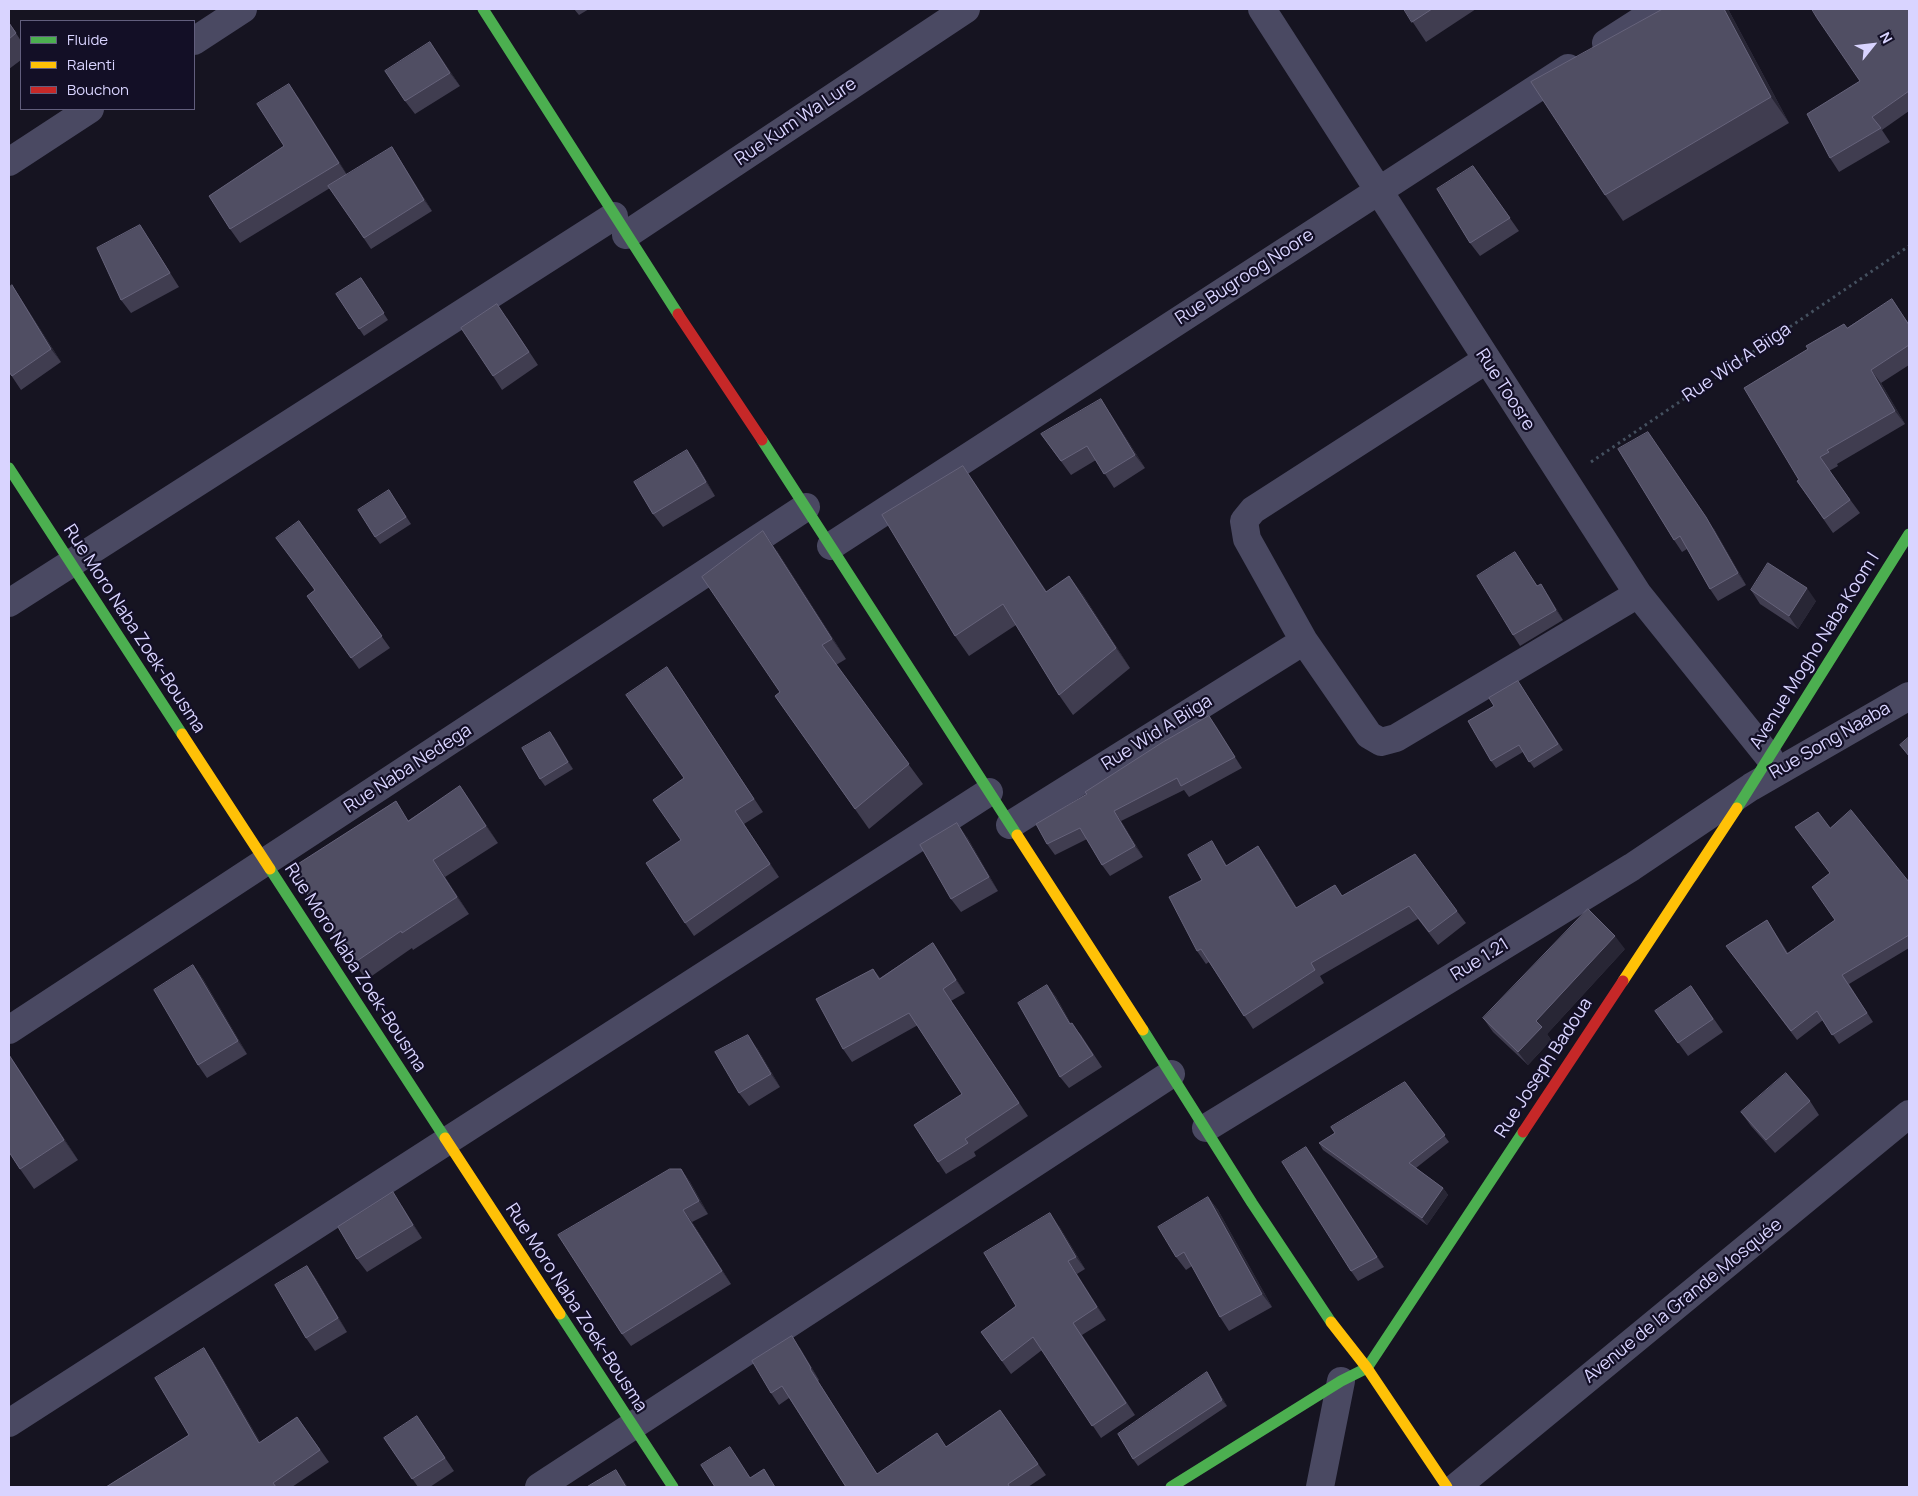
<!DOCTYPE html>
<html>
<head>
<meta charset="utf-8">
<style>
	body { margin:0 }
	#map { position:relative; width:1918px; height:1496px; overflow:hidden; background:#161421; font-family:Manrope,sans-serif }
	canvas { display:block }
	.frame { position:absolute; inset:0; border:10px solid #d9d4ff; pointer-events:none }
	.legend { position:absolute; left:20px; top:20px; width:175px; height:90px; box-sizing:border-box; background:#130f26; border:1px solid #625e7d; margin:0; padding:6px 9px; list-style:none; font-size:15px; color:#d9d4ff }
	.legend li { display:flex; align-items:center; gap:10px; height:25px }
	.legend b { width:25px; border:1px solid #625e7d }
	.north { position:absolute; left:1848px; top:20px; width:50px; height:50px; -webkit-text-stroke:4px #130f26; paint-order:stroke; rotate:61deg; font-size:14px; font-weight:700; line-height:20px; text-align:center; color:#d9d4ff }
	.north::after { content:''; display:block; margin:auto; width:18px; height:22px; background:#d9d4ff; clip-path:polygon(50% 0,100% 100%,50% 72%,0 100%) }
</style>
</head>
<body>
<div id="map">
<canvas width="1918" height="1496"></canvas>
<div class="frame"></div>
<ul class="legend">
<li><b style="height:6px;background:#4caf50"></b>Fluide</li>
<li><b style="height:6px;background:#ffc107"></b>Ralenti</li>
<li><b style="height:6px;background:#c62828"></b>Bouchon</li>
</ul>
<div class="north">N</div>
</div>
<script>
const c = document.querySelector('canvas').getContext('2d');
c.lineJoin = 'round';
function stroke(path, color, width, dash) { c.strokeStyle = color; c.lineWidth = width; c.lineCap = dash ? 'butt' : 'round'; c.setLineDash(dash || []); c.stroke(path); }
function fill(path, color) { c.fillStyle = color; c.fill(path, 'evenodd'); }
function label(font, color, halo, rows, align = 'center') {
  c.font = font + ' Manrope,sans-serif'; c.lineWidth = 4.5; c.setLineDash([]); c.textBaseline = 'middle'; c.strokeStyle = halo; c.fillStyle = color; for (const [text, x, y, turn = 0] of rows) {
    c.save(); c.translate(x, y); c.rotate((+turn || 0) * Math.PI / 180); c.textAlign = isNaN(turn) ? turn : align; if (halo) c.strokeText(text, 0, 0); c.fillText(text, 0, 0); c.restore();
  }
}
const path = new Path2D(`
	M1591,462L1909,246`);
const street = new Path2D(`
	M1262,9L1638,594L1769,757
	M194,41L243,9
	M1606,43L1659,9
	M9,162L90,109
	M626,235L966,9
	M1486,360L1253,510L1244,521L1247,539L1304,641L1369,735L1381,742L1396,738L1638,594
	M831,546L1568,68
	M9,603L614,216
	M1010,825L1304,641
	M9,1030L806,507
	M1206,1128L1632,867L1751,787L1909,696
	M9,1423L989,792
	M539,1487L1171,1074
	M1320,1487L1341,1381
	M1456,1487L1909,1114`);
const fast = new Path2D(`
	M483,9L678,314
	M762,440L1017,835
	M9,468L182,734
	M1737,808L1909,534
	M270,869L445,1138
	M1143,1030L1252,1203L1331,1322
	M560,1314L673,1487
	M1171,1487L1341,1381L1367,1368L1523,1132`);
const slow = new Path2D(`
	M182,734L270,869
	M1017,835L1143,1030
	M1623,981L1737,808
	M445,1138L560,1314
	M1331,1322L1367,1368L1447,1487`);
const jam = new Path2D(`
	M678,314L762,440
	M1523,1132L1623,981`);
const wall = new Path2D(`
	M574,9H589L579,15Z
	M1404,9H1476L1426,42Z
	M1663,9H1728L1789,123L1623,221L1605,195Z
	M1909,9V111L1882,130L1890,142L1839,172L1830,158L1860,81Z
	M9,22L21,41V60L9,69Z
	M430,42L460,86L415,114L405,101Z
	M298,97L347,175L392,147L432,211L371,249L330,188L240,243L230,229L284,146Z
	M1473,166L1519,231L1480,256L1470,243Z
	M149,239L179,287L131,313L121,300Z
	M361,278L388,320L364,336L336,294Z
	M12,285L21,299L61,362L21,390L9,372Z
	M1892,299L1909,324V365L1881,383L1905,424L1837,464L1838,466L1829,471L1860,513L1833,533L1797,481L1799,480L1847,328Z
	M507,318L538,365L502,390L493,376Z
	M1110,413L1145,468L1114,488L1096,460L1071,475L1041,434Z
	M1618,449L1714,529L1746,585L1718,601L1710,589L1687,549L1682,552L1674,540Z
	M696,463L715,496L663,527L653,514Z
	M963,466L1047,592L1069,576L1083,595L1130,668L1073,715L1059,695L1016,625L969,656L955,636Z
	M389,490L411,524L380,544L375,537Z
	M299,521L390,648L359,669L307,596L314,591Z
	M777,551L846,659L836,665L923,784L869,829L775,696L780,692Z
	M1515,552L1537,586L1548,595L1563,620L1520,646L1513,635Z
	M1751,590L1816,601L1798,629L1760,604Z
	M676,680L763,812L744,824L779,877L694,936L685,923L684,778Z
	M1518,681L1563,750L1534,768L1523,752L1496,768L1491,761L1494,706Z
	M1209,716L1242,768L1189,797L1184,790L1121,821L1143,857L1110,876L1102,865L1087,839L1055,855L1047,844L1087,794Z
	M550,732L573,769L545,786L540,779Z
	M460,786L498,843L445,877L469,914L413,950L412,948L366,980L290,869L409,820Z
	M1795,827L1830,828L1909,882V948L1849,984L1873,1022L1839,1044L1823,1020L1797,1040L1726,946L1767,920L1788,953L1835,920L1830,873Z
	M967,837L998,891L961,912L951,899Z
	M1220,854L1227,866L1267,859L1297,908L1342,896L1457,911L1466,923L1438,945L1418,919L1320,976L1324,983L1253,1029L1209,962L1206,964L1197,951L1202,880Z
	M933,943L965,993L951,1001L1028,1116L974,1152L976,1156L946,1174L938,1162L962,1094L918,1025L852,1062L843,1049L873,969L880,978Z
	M1625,949L1547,1034L1551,1040L1528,1065L1493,1032L1483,1018Z
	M193,965L203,979L247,1054L207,1078L198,1065Z
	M1047,985L1056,997L1071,1024L1081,1035L1102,1067L1069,1088L1060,1077Z
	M1691,986L1723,1032L1688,1056L1655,1011Z
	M757,1048L780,1087L749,1106L739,1093Z
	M9,1054L78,1160L34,1189L20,1169Z
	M1405,1082L1449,1142L1416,1168L1443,1188L1448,1195L1427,1225L1323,1150L1319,1143L1335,1133Z
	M1810,1101L1819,1115L1775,1153L1751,1126L1741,1112Z
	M1306,1147L1384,1267L1358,1281L1351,1271Z
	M681,1169L690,1182L708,1214L692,1222L731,1284L631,1346L622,1334Z
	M1208,1197L1218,1210L1272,1307L1229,1331L1220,1317L1192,1266L1186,1270L1176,1257Z
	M402,1206L422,1238L367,1272L357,1259Z
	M1059,1226L1085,1269L1077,1274L1106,1320L1082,1335L1135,1415L1101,1438L1042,1350L1011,1374L981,1332L1016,1306Z
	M307,1266L316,1279L347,1332L315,1351L306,1338Z
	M800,1348L819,1380L818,1381L877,1474L946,1447L1000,1410L1046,1475L1028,1487H846L789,1398L779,1405L771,1393Z
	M212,1360L260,1442L297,1417L329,1462L292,1487H106L189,1435Z
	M1207,1372L1227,1406L1138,1466L1133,1459Z
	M417,1416L454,1471L430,1487H418L384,1438Z`);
const shadedWall = new Path2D(`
	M1724,9H1728L1789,123L1771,97Z
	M430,42L440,56L460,86L450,73Z
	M289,84L298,97L349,177L339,163Z
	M392,147L399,158L432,211L424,200Z
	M12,285L21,299L61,362L51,349Z
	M1871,370L1881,383L1905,424L1895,411Z
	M1101,399L1110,413L1145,468L1135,455Z
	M1656,444L1714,529L1746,585L1738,573Z
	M687,450L696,463L715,496L706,482Z
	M963,466L977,486L1060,612L1046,592Z
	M763,531L777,551L846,659L832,639Z
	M1069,576L1083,595L1130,668L1116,648Z
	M1541,584L1548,595L1563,620L1556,610Z
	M1807,588L1816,601L1798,629L1789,616Z
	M1209,716L1217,727L1242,768L1235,757Z
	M550,732L555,738L573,769L568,762Z
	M460,786L472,803L498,843L486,826Z
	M735,811L744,824L779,877L770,864Z
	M1114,811L1121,821L1143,857L1135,846Z
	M957,823L967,837L998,891L989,877Z
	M1212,841L1220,854L1235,879L1226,866Z
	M1258,846L1267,859L1305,921L1296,908Z
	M433,860L445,877L469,914L457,897Z
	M1615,936L1625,949L1547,1034L1551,1040L1528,1065L1518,1052L1536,1021Z
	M933,943L942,956L965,993L956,980Z
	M193,965L203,979L247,1054L238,1041Z
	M1047,985L1056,997L1078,1036L1070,1024Z
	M748,1035L757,1048L780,1087L771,1074Z
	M9,1054L78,1160L64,1140Z
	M1306,1147L1313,1156L1384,1267L1377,1257Z
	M681,1169L690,1182L708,1214L699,1201Z
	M1443,1188L1448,1195L1427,1225L1422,1218Z
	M393,1192L402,1206L422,1238L413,1225Z
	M1208,1197L1218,1210L1272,1307L1262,1294Z
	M683,1210L692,1222L731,1284L722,1271Z
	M1050,1213L1059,1226L1085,1269L1076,1257Z
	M1068,1261L1077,1274L1106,1320L1097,1307Z
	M307,1266L316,1279L347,1332L338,1318Z
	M792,1336L800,1348L819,1380L811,1368Z
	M204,1348L212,1360L268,1455L259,1443Z
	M810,1369L818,1381L885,1486L877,1474Z
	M1207,1372L1211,1379L1227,1406L1222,1400Z
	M730,1447L738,1458L756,1487L750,1478Z
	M616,1470L624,1481L628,1487H626Z`);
const building = new Path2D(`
	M1404,9H1432L1412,22Z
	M1663,9H1724L1771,97L1605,195L1531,82Z
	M1812,9H1909V91L1872,117L1881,128L1830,158L1807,114L1860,81L1817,18Z
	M9,23L16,33L9,39Z
	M430,42L450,73L405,101L385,71Z
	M289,84L339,163L230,229L209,196L284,146L257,104Z
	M392,147L424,200L364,238L328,186Z
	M1473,166L1510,218L1470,243L1437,189Z
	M140,225L170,273L121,300L97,248Z
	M361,278L384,313L359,329L336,294Z
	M12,285L51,349L12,376L9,372V288Z
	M1892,299L1909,325V345L1871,370L1895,411L1827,450L1829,452L1820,457L1850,500L1824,519L1797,481L1799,480L1744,388L1808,349L1806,346L1844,324L1847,328Z
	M497,304L529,352L493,376L461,328Z
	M1101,399L1135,455L1104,474L1087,446L1061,461L1041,434Z
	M1648,432L1706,517L1738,573L1710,589L1680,536L1674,540L1618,449Z
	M687,450L706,482L653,514L634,482Z
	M963,466L1046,592L1069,576L1116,648L1059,695L1003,604L955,636L882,515Z
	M389,490L406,517L375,537L358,510Z
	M299,521L382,636L351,658L307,596L315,590L276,538Z
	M763,531L832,639L822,645L909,764L855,809L775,696L780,692L702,577Z
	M1515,552L1537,586L1541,584L1556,610L1513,635L1477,576Z
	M1768,563L1807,588L1789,616L1751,590Z
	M667,667L754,799L735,811L770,864L685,923L646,863L681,840L653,800L684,778L626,695Z
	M1518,681L1558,744L1529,762L1519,745L1491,761L1468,721L1494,706L1489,698Z
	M1209,716L1235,757L1181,786L1177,778L1114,811L1135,846L1102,865L1080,828L1047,844L1036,824L1087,794L1085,792L1163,742Z
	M550,732L568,762L540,779L522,748Z
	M1909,737V756L1900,745Z
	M460,786L486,826L433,860L457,897L402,933L401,931L354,963L290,869L396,801L408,821Z
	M1851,810L1909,882V935L1842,975L1867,1013L1832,1035L1817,1011L1791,1031L1726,946L1767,920L1787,954L1835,920L1812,887L1830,873L1795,827L1818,812L1830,828Z
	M957,823L989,877L951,899L920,845Z
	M1212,841L1226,866L1258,846L1296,908L1335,885L1342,896L1415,854L1457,911L1429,932L1409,906L1311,963L1315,970L1244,1016L1201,949L1197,951L1169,897L1202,880L1188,855Z
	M1588,909L1615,936L1536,1021L1542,1027L1518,1052L1483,1018Z
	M933,943L956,980L943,989L1019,1103L965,1139L968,1143L938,1162L914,1125L962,1094L909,1013L843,1049L816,999L873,969L879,979Z
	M193,965L238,1041L198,1065L154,990Z
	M1047,985L1070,1024L1072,1023L1093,1055L1060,1077L1018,1003Z
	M1691,986L1713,1019L1678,1043L1655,1011Z
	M748,1035L771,1074L739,1093L715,1052Z
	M9,1055L64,1140L20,1169L9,1152Z
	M1786,1073L1810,1101L1766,1140L1741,1112Z
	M1405,1082L1445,1135L1409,1163L1443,1188L1422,1218L1319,1143L1335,1133L1331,1127Z
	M1306,1147L1377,1257L1351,1271L1282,1162Z
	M670,1169H681L699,1201L683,1210L722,1271L622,1334L558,1235Z
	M393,1192L413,1225L357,1259L338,1227Z
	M1208,1197L1262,1294L1220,1317L1184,1252L1176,1257L1158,1227Z
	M1050,1213L1076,1257L1068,1261L1097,1307L1073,1323L1126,1403L1092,1426L1033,1337L1002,1361L981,1332L1016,1306L984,1253Z
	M307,1266L338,1318L306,1338L275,1285Z
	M792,1336L811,1368L810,1369L877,1474L937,1433L946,1447L1000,1410L1038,1464L1008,1484L1009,1486L1007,1487H846L782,1386L771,1393L752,1361Z
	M204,1348L259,1443L297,1417L320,1450L273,1483L276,1487H106L189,1435L155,1378Z
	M1207,1372L1222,1400L1133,1459L1118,1434Z
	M417,1416L445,1458L412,1479L384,1438Z
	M730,1447L750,1478L764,1469L775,1487H715L701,1465Z
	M616,1470L626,1487H587Z`);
const streetNames = [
	["Rue Kum Wa Lure",796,122,-34],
	["Rue Bugroog Noore",1245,277,-33],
	["Rue Wid A Biiga",1737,363,-34],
	["Rue Toosre",1505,390,57],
	["Rue Moro Naba Zoek-Bousma",134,629,57],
	["Avenue Mogho Naba Koom I",1815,651,-58],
	["Rue Wid A Biiga",1157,733,-32],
	["Rue Song Naaba",1830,741,-30],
	["Rue Naba Nedega",408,769,-33],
	["Rue 1.21",1480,960,-32],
	["Rue Moro Naba Zoek-Bousma",355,968,57],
	["Rue Joseph Badoua",1544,1068,-57],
	["Avenue de la Grande Mosquée",1683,1301,-39],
	["Rue Moro Naba Zoek-Bousma",576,1308,57]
];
stroke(path, '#44505f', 3, [2.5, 4]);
stroke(street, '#4a4962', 28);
stroke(fast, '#4caf50', 11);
stroke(slow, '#ffc107', 11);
stroke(jam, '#c62828', 11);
fill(wall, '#403d50');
fill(shadedWall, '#282635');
fill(building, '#504e63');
stroke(building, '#66637b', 1);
label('18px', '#d9d4ff', '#130f26', streetNames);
</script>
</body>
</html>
